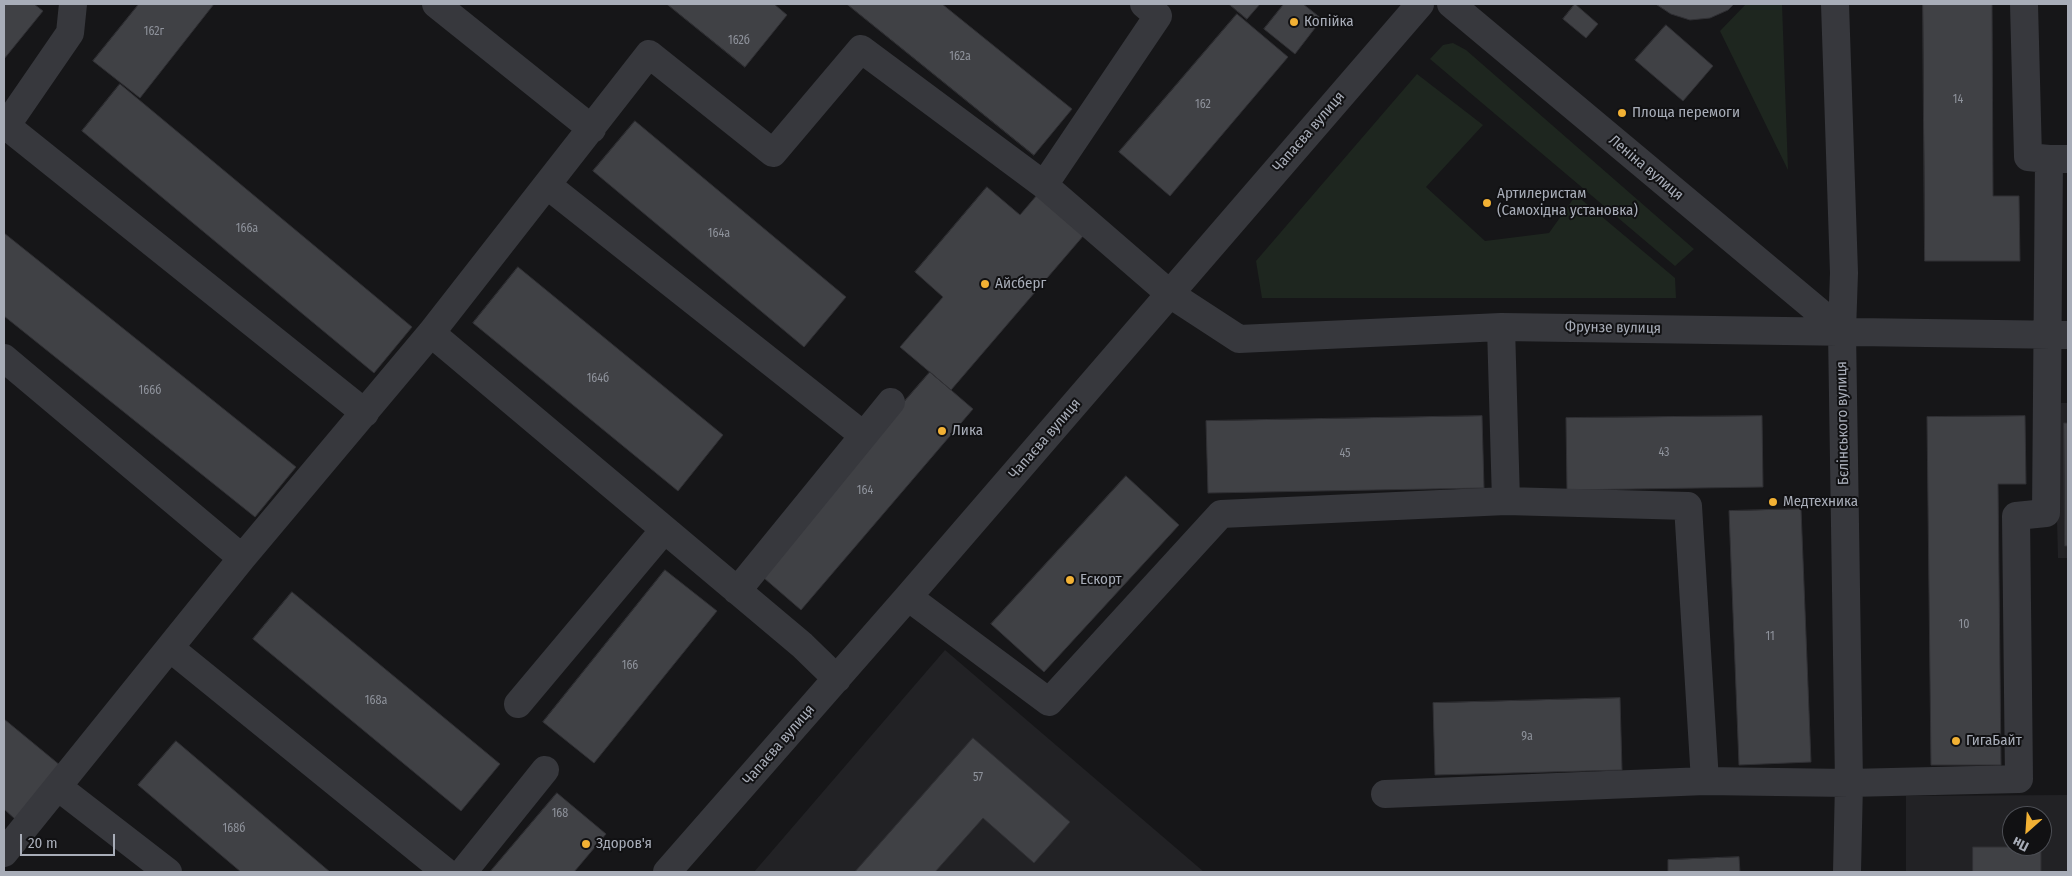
<!DOCTYPE html>
<html>
<head>
<meta charset="utf-8">
<style>
	body { margin:0 }
	#map { position:relative; width:2072px; height:876px; overflow:hidden; background:#161618; font-family:"Fira Sans Condensed",sans-serif }
	canvas { display:block }
	.frame { position:absolute; inset:0; border:5px solid #a8adb8; pointer-events:none }
	.north { position:absolute; left:2002px; top:806px; width:50px; height:50px; box-sizing:border-box; background:#111113; border:1px solid #4d4f55; border-radius:50%; rotate:206deg; font-size:14px; font-weight:700; line-height:20px; text-align:center; color:#a8adb8 }
	.north::after { content:''; display:block; margin:auto; width:18px; height:22px; background:#f2b134; clip-path:polygon(50% 0,100% 100%,50% 72%,0 100%) }
	.scale { position:absolute; left:20px; top:834px; width:95px; height:22px; box-sizing:border-box; border:2px solid #a8adb8; border-top:0; padding-left:6px; font-size:15px; line-height:18px; white-space:nowrap; color:#a8adb8; -webkit-text-stroke:4px #111113; paint-order:stroke }
</style>
</head>
<body>
<div id="map">
<canvas width="2072" height="876"></canvas>
<div class="frame"></div>
<div class="north">Пн</div>
<div class="scale">20 m</div>
</div>
<script>
const c = document.querySelector('canvas').getContext('2d');
c.lineJoin = 'round';
function fill(path, color) { c.fillStyle = color; c.fill(path, 'evenodd'); }
function stroke(path, color, width, dash) { c.strokeStyle = color; c.lineWidth = width; c.lineCap = dash ? 'butt' : 'round'; c.setLineDash(dash || []); c.stroke(path); }
function label(font, color, halo, rows, align = 'center') {
  c.font = font + ' "Fira Sans Condensed",sans-serif'; c.lineWidth = 4; c.setLineDash([]); c.textBaseline = 'middle'; c.strokeStyle = halo; c.fillStyle = color; for (const [text, x, y, turn = 0] of rows) {
    c.save(); c.translate(x, y); c.rotate((+turn || 0) * Math.PI / 180); c.textAlign = isNaN(turn) ? turn : align; if (halo) c.strokeText(text, 0, 0); c.fillText(text, 0, 0); c.restore();
  }
}
const built = new Path2D(`
	M2054,403H2068V558H2058Z
	M945,650L1204,872H754Z
	M2068,795V872H1906V796ZM2012,816H2042V846H2012Z`);
const green = new Path2D(`
	M1746,4H1782L1788,170L1720,31Z
	M1453,43L1466,50L1694,249L1675,266L1430,59L1443,45Z
	M1417,74L1483,125L1426,187L1485,241L1549,233L1576,195L1675,278L1676,298H1262L1256,261Z`);
const building = new Path2D(`
	M4,4H34L43,11L4,59Z
	M139,4H214L140,98L93,61Z
	M667,4H774L787,15L745,67Z
	M847,4H942L1072,109L1034,155Z
	M1229,4H1260L1247,19Z
	M1284,4H1303L1322,19L1295,54L1264,29Z
	M1575,4L1598,24L1586,38L1563,19Z
	M1656,4H1734L1728,10L1710,18L1690,20L1671,14Z
	M1923,4H1992L1993,196H2019L2020,261H1925Z
	M1237,14L1288,57L1170,196L1119,152Z
	M1666,25L1713,66L1683,101L1635,60Z
	M120,84L412,327L374,373L82,131Z
	M635,121L846,297L804,347L593,171Z
	M987,187L1020,215L1043,188L1090,228L951,390L900,347L943,297L915,272Z
	M4,233L296,467L255,517L4,316Z
	M518,267L723,435L678,491L473,323Z
	M930,372L973,409L801,610L757,572Z
	M1482,416L1484,488L1208,493L1206,421Z
	M1762,416L1763,487L1567,490L1566,418Z
	M2025,416L2026,484H1998L2001,765H1931L1927,417Z
	M2064,423H2068V546H2065Z
	M1126,476L1179,525L1044,672L991,624Z
	M1801,509L1811,762L1739,765L1729,511Z
	M665,570L717,611L594,763L543,722Z
	M292,592L500,764L461,811L253,639Z
	M1620,698L1622,770L1435,775L1433,703Z
	M4,719L61,766L16,820L4,809Z
	M973,738L1070,822L1034,863L983,818L935,872H855Z
	M176,741L330,872H241L138,785Z
	M557,793L606,834L574,872H490Z
	M1973,847H2041V872H1973Z
	M1739,857L1740,872H1668V860Z`);
const minor = new Path2D(`
	M436,4L592,129
	M1451,4L1842,331
	M1835,4L1844,273L1842,331L1849,783L1847,872
	M2024,4L2028,157L2049,159
	M4,124L365,413
	M4,129L70,33L73,4
	M547,185L863,435
	M1044,185L1158,16L1144,4
	M1501,327L1506,501L1688,506L1705,781L1849,783L2019,779L2016,516L2046,513L2049,159H2068
	M431,333L802,645L837,679
	M4,358L242,558
	M737,591L891,402
	M908,597L1049,702L1221,514L1506,501
	M170,648L446,872
	M518,704L664,530
	M58,787L168,872
	M1385,794L1705,781
	M4,853L242,558L431,333L649,54L773,153L861,49L1044,185L1170,294L1239,339L1501,327L2068,335
	M463,872L545,770
	M667,872L908,597L1420,4`);
const markers = [
	[1294,22,5,"#f2b134"],
	[1622,113,5,"#f2b134"],
	[1487,203,5,"#f2b134"],
	[985,284,5,"#f2b134"],
	[942,431,5,"#f2b134"],
	[1773,502,5,"#f2b134"],
	[1070,580,5,"#f2b134"],
	[1956,741,5,"#f2b134"],
	[586,844,5,"#f2b134"]
];
const numberNames = [
	["162г",154,32],
	["162б",739,41],
	["162а",960,57],
	["14",1958,100],
	["162",1203,105],
	["166а",247,229],
	["164а",719,234],
	["164б",598,379],
	["166б",150,391],
	["43",1664,453],
	["45",1345,454],
	["164",865,491],
	["10",1964,625],
	["11",1770,637],
	["166",630,666],
	["168а",376,701],
	["9а",1527,737],
	["57",978,778],
	["168",560,814],
	["168б",234,829]
];
const poiNames = [
	["Копійка",1304,22],
	["Площа перемоги",1632,113],
	["Артилеристам",1497,194],
	["(Самохідна установка)",1497,211],
	["Айсберг",995,284],
	["Лика",952,431],
	["Медтехника",1783,502],
	["Ескорт",1080,580],
	["ГигаБайт",1966,741],
	["Здоров'я",596,844]
];
const streetNames = [
	["Чапаєва вулиця",1309,132,-49],
	["Леніна вулиця",1646,168,40],
	["Фрунзе вулиця",1613,328,1],
	["Бєлінського вулиця",1843,423,-91],
	["Чапаєва вулиця",1045,439,-49],
	["Чапаєва вулиця",779,745,-49]
];
fill(built, '#222225');
fill(green, '#1e261f');
fill(building, '#404145');
stroke(building, '#303034', 1);
stroke(minor, '#37383d', 28);
for (const [x, y, r, color] of markers) { const dot = new Path2D(); dot.arc(x, y, r, 0, 2 * Math.PI); c.fillStyle = color; c.fill(dot); stroke(dot, '#111113', 2); }
label('12px', '#8e929b', null, numberNames);
label('15px', '#a8adb8', '#111113', poiNames, 'left');
label('15px', '#a8adb8', '#111113', streetNames);
</script>
</body>
</html>
